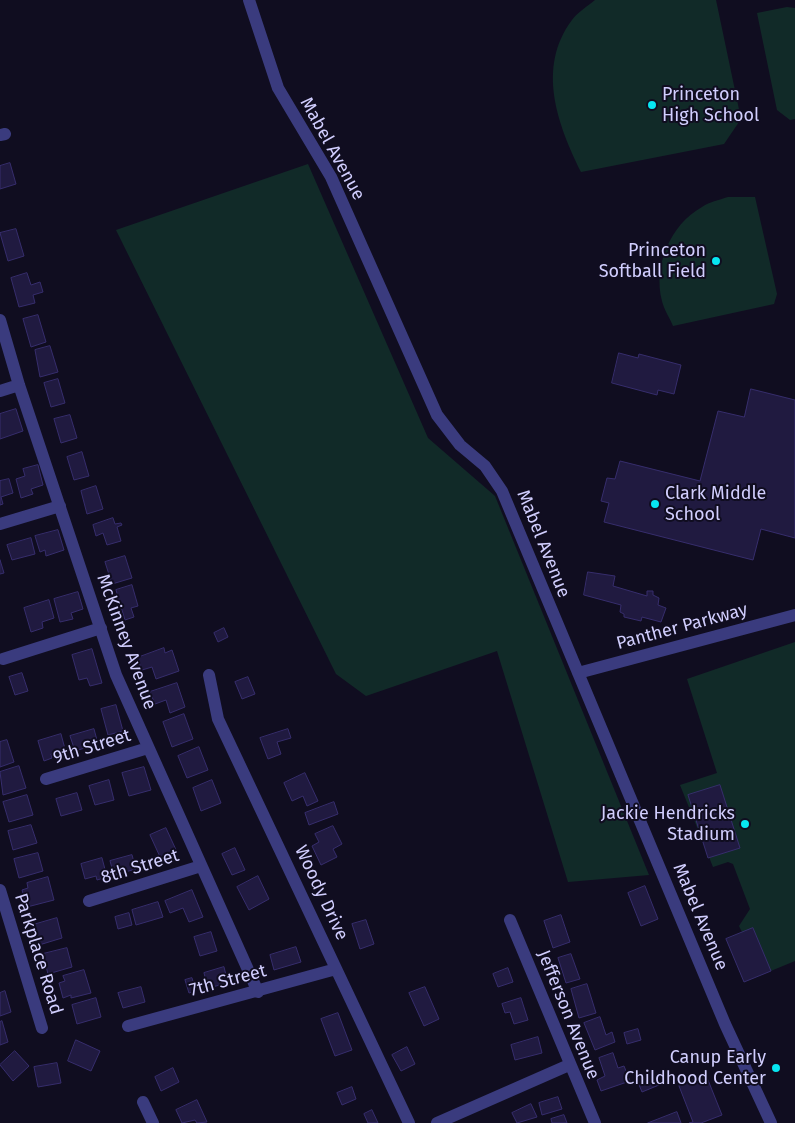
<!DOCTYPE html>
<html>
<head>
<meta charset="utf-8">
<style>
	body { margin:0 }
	canvas { display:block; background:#100d20 }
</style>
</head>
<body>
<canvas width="795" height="1123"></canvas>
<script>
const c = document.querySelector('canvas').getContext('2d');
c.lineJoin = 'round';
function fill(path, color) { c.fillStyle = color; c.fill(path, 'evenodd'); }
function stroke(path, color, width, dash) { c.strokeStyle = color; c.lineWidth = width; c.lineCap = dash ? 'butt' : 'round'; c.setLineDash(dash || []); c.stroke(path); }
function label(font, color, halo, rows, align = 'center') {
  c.font = font + ' "Fira Sans",sans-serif'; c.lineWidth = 4; c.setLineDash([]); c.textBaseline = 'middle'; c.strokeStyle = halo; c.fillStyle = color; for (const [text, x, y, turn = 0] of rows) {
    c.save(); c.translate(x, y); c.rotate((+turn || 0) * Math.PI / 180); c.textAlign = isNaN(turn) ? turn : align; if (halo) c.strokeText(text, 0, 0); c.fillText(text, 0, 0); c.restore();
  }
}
const green = new Path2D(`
	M595,0H716L741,119L724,144L581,172C558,125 536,68 572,20C578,12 588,6 595,0Z
	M787,7L795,8V119L790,120L777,110L757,13Z
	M308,164L428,438L495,496L649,875L568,882L497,651L366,696L336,674L116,230Z
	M728,197H755L777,294L774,304L673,326C670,318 664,310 662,301C653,266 670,225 702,207C709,202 719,200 728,197Z
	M795,642V961L744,982L726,939L742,932L739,926L750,909L733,864L728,862L713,867L680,785L717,773L687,679Z`);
const building = new Path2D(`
	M10,163L16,184L0,189V166Z
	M16,229L24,256L8,261L0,233Z
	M27,273L31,285L40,282L43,292L33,295L35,303L19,307L11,278Z
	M38,315L46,342L31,347L23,319Z
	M50,346L58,372L40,377L35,350Z
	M619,353L638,358L639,354L681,365L674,394L658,390L657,395L612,383Z
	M58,379L65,403L51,407L44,383Z
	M751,389L795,400V538L761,529L753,560L604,522L609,503L601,501L607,478L615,479L620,461L700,481L718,411L744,417Z
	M16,409L23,431L0,439V414Z
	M70,415L77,438L61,443L54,419Z
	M82,452L89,476L74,480L67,457Z
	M38,465L43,485L31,489L33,494L21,498L16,479L25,476L23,469Z
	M9,479L13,493L1,497L3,504L0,505V481Z
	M96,486L103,509L87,514L81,491Z
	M113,518L115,524L121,523L122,525L117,527L121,541L107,545L103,533L96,536L93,525Z
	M58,530L64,550L46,556L45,550L40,552L35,536Z
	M31,538L35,554L12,560L7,545Z
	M125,556L132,578L112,584L105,562Z
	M0,560L4,573L0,574Z
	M588,572L615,576L613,586L647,596V591H653V595L659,598L658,605L666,608L661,622L642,617L641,621L624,617V614L620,612L621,605L584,595Z
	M132,585L138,606L131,608L134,617L125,620L116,590Z
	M78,592L83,609L71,613L73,619L60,622L54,599Z
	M49,600L54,618L42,622L43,628L31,632L24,608Z
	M224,628L228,637L218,642L214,633Z
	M164,648L165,653L172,650L179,671L156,679L152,667L142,670L137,658Z
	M92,649L102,683L90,686L87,678L79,680L72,655Z
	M22,673L28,691L15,695L9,677Z
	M248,677L255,694L242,699L235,682Z
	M177,683L185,707L170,713L166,700L155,704L150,692Z
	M116,705L123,731L108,735L101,709Z
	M184,714L193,739L172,747L163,722Z
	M94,729L98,744L75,751L70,736Z
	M288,729L291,738L277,742L281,754L268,759L260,738Z
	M61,734L65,749L51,754L52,758L44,761L38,741Z
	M7,740L14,762L0,767V742Z
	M199,747L208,770L187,778L178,756Z
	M19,766L26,788L3,795L0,772Z
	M144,767L151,790L129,796L122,773Z
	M305,773L318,801L307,806L303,796L292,801L284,783Z
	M109,780L114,800L95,805L89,786Z
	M212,780L221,803L201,811L193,788Z
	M720,785L740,848L708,858L688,795Z
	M77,793L82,810L61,816L56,799Z
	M27,795L33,815L9,822L3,802Z
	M334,802L338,814L309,825L305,813Z
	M31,825L37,843L13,850L8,831Z
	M333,826L342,844L333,849L337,857L321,865L312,846L319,842L315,834Z
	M166,828L177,852L161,859L150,835Z
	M235,848L245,870L232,875L222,854Z
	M38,853L43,871L19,878L14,859Z
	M132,855L136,869L114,875L110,861Z
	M102,858L107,877L97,880L96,876L85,879L81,864Z
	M258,876L269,899L249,910L237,887Z
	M48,877L54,900L27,907L22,890L28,888L27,883Z
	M645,886L658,919L641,926L628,893Z
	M192,890L203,917L189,922L183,908L170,913L165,901Z
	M158,902L163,917L136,925L132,910Z
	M129,913L132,925L118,929L115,917Z
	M561,915L570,942L553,948L544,921Z
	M57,918L62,938L39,945L33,925Z
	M366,920L374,944L360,949L352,924Z
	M753,928L771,971L744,982L726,939Z
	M211,932L217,951L200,956L194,937Z
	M296,947L301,962L274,970L270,955Z
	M67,948L72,967L48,974L43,954Z
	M571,954L580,979L566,983L558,958Z
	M224,967L228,983L208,988L204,973Z
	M508,968L513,982L498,987L493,974Z
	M84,970L91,993L71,998V995L63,998L59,983L65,981L63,976Z
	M192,978L196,991L189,993L185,980Z
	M587,984L596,1013L579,1018L571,989Z
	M141,987L145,1002L123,1008L118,993Z
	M425,987L439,1019L424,1026L409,993Z
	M5,991L11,1012L0,1016V993Z
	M96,998L101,1017L77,1024L72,1005Z
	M521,998L528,1020L514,1024L510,1012L505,1013L502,1004Z
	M338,1013L352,1050L335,1056L321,1019Z
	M600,1017L606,1035L612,1032L615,1042L595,1050L584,1023Z
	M2,1021L8,1042L0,1045V1022Z
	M638,1029L641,1040L627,1044L624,1033Z
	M538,1037L542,1053L515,1060L511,1045Z
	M76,1040L100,1051L91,1071L68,1061Z
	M407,1047L415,1064L401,1071L392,1055Z
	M15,1051L29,1066L13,1081L0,1065Z
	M613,1053L618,1068L624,1066L630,1081L601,1091L597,1080L605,1076L599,1058Z
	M57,1063L61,1083L38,1087L34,1067Z
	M173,1068L179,1082L161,1091L155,1077Z
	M654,1073L659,1085L642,1092L637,1080Z
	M706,1075L722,1115L701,1123H689L693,1122L679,1086Z
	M352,1087L356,1099L342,1105L337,1093Z
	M558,1097L562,1109L542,1115L539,1103Z
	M197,1100L207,1122L197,1123L195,1120L182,1123L176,1110Z
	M531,1104L537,1117L517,1123L512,1113Z
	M372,1110L378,1123H368L364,1114Z
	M677,1112L681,1123H648Z
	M564,1115L567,1123H552L551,1119Z`);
const minor = new Path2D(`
	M249,0L278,88L331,177L437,415L460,445L485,466L502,491L725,1024L771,1123
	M0,135L5,134
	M0,320L19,385L116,675L258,992
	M0,391L19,385
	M0,524L60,506
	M3,659L101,628
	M578,673L795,615
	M209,675L218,719L409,1123
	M46,779L148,748
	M0,890L42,1028
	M89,901L201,866
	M510,920L595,1123
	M128,1026L336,969
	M143,1102L153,1123
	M437,1123L569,1065`);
const markers = [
	[652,105,5,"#07e6f1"],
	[716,261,5,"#07e6f1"],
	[655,504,5,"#07e6f1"],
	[745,824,5,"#07e6f1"],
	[776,1068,5,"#07e6f1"]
];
const poiNames = [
	["Princeton",662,95,"left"],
	["High School",662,116,"left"],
	["Princeton",706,251],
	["Softball Field",706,272],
	["Clark Middle",665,494,"left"],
	["School",665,515,"left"],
	["Jackie Hendricks",735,814],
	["Stadium",735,835],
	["Canup Early",766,1058],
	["Childhood Center",766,1079]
];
const streetNames = [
	["Mabel Avenue",332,149,61],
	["Mabel Avenue",543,544,68],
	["Panther Parkway",682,627,-15],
	["McKinney Avenue",126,642,70],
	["9th Street",92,747,-17],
	["8th Street",140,867,-17],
	["Woody Drive",321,893,65],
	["Mabel Avenue",700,917,67],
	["Parkplace Road",38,954,73],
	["7th Street",228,981,-15],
	["Jefferson Avenue",568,1015,68]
];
fill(green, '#112a28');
fill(building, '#201a40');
stroke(building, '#362d6c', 1);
stroke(minor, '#3a3b7e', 12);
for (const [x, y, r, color] of markers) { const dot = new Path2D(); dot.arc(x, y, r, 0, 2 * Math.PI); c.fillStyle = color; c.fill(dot); stroke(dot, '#100d20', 2); }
label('18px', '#d1cefe', '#100d20', poiNames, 'right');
label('18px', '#d1cefe', '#100d20', streetNames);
</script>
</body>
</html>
